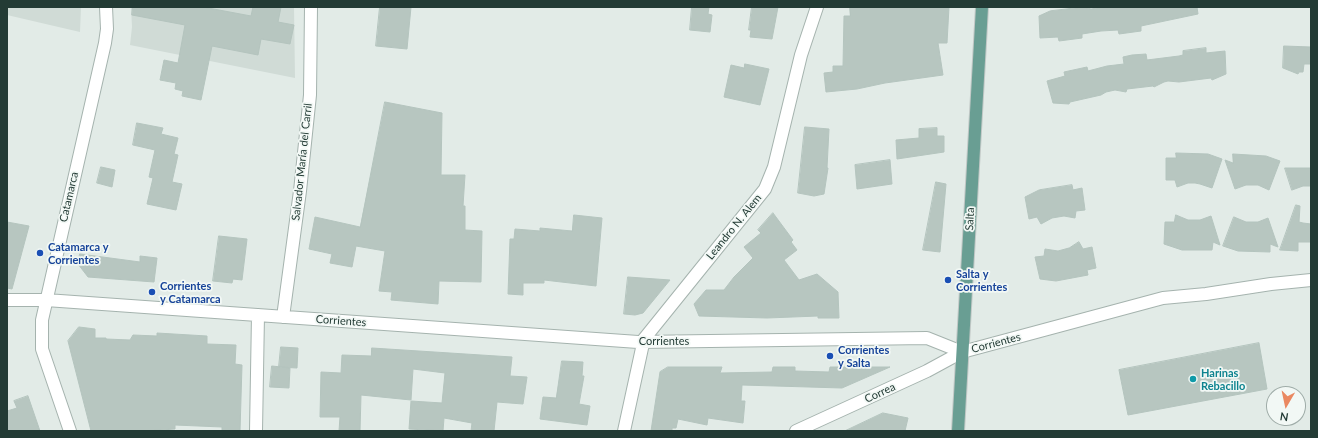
<!DOCTYPE html>
<html>
<head>
<meta charset="utf-8">
<style>
	body { margin:0 }
	#map { position:relative; width:1318px; height:438px; overflow:hidden; background:#e2ebe7; font-family:Lato,sans-serif }
	canvas { display:block }
	.frame { position:absolute; inset:0; border:8px solid #233b35; pointer-events:none }
	.north { position:absolute; left:1266px; top:386px; width:40px; height:40px; box-sizing:border-box; background:#f2f8f5; border:1px solid #9faca8; border-radius:50%; rotate:189deg; font-size:11px; font-weight:700; line-height:16px; text-align:center; color:#233b35 }
	.north::after { content:''; display:block; margin:auto; width:14px; height:18px; background:#ea8861; clip-path:polygon(50% 0,100% 100%,50% 72%,0 100%) }
</style>
</head>
<body>
<div id="map">
<canvas width="1318" height="438"></canvas>
<div class="frame"></div>
<div class="north">N</div>
</div>
<script>
const c = document.querySelector('canvas').getContext('2d');
c.lineJoin = 'round';
function fill(path, color) { c.fillStyle = color; c.fill(path, 'evenodd'); }
function stroke(path, color, width, dash) { c.strokeStyle = color; c.lineWidth = width; c.lineCap = dash ? 'butt' : 'round'; c.setLineDash(dash || []); c.stroke(path); }
function label(font, color, halo, rows, align = 'center') {
  c.font = font + ' Lato,sans-serif'; c.lineWidth = 3.5; c.setLineDash([]); c.textBaseline = 'middle'; c.strokeStyle = halo; c.fillStyle = color; for (const [text, x, y, turn = 0] of rows) {
    c.save(); c.translate(x, y); c.rotate((+turn || 0) * Math.PI / 180); c.textAlign = isNaN(turn) ? turn : align; if (halo) c.strokeText(text, 0, 0); c.fillText(text, 0, 0); c.restore();
  }
}
const built = new Path2D(`
	M7,7H81L80,32L7,15Z
	M131,7H294L295,78L130,45L132,27Z`);
const building = new Path2D(`
	M133,7H203L251,16L253,7H281L278,22L294,25L290,44L261,39L258,55L212,46L201,100L182,96L183,91L175,89L176,83L160,80L164,60L178,63L185,25L132,15Z
	M380,7H411L407,49L376,46Z
	M692,7H709L708,14L712,15L710,32L690,30Z
	M752,7H778L772,39L750,37L751,30H749Z
	M850,7H949L947,43H938L943,75L885,83L857,89L826,92L824,73L833,72V66H843L844,16H850Z
	M1084,7L1091,9L1103,7H1197L1198,14L1141,26V31L1119,34L1118,30L1101,31L1082,34V38L1059,41L1058,37L1040,38L1039,16L1050,11Z
	M1284,46L1311,47V64H1304L1303,72H1299L1298,74L1283,68Z
	M1206,48V53L1225,51L1226,74L1212,80L1211,78L1179,82L1168,81L1164,82L1154,87L1153,86L1127,89L1126,92L1115,90L1106,92L1101,95L1070,102L1069,104L1053,103L1047,81L1065,76L1064,72L1087,67L1088,71L1107,66L1124,64L1123,57L1132,55L1146,54L1147,60L1179,56L1183,55V51Z
	M745,64L769,69L760,105L724,97L731,65L744,68Z
	M385,102L442,113L441,175H465L463,206H465V230L482,231L481,282L439,281L438,304L391,300L392,292L379,291L385,251L356,246L352,267L330,263L332,254L309,249L315,217L360,227Z
	M137,123L163,128L161,134L178,138L174,154L178,155L172,182L182,184L176,210L147,204L153,178L149,177L155,150L133,145Z
	M805,127L829,129L827,168H828L824,194L814,196L798,193Z
	M937,128V136H944V152L897,159L896,140L919,138V129Z
	M1176,153L1208,154L1222,159L1212,188L1200,184L1195,183H1188L1177,187L1175,180H1166V158H1176Z
	M1233,154L1266,156L1280,161L1269,190L1258,185H1246L1235,189L1225,160L1233,163Z
	M890,160L892,184L857,189L855,165Z
	M101,167L115,170L112,187L97,183Z
	M1285,168H1311V186H1303L1292,190Z
	M936,182L946,184L940,252L923,250Z
	M1072,185L1073,190L1082,188L1085,210L1076,211L1075,218L1064,216L1052,218L1041,224L1037,217L1029,219L1025,197L1039,190Z
	M1296,205L1300,206L1299,222L1303,223L1311,224V242H1298V251L1280,250Z
	M773,213L793,240L791,242L797,250L784,260L799,280L817,274L838,292L839,318H818V316L767,318L699,316L694,304L706,290H724L734,277L753,258L744,247L761,233L758,230Z
	M574,215L602,218L596,286L544,280V283H523V295L508,294L510,239H514L515,229L540,231V228L572,231Z
	M1176,215L1188,220H1200L1211,216L1220,245L1213,242L1212,250H1182L1164,244L1165,222H1174Z
	M1234,217L1246,222H1258L1268,218L1278,247L1270,244V252L1238,251L1223,246Z
	M7,222L29,226L12,289L7,288Z
	M219,236L247,239L242,280L233,279L232,283L213,281Z
	M1079,242L1083,249L1092,247L1096,268L1087,270L1088,275L1056,281L1040,279L1035,257L1044,256L1045,249L1058,251L1069,248Z
	M80,254L140,262V256L157,258L154,282L88,277L78,264Z
	M628,277L670,280L643,313L635,315L624,314Z
	M79,327L95,329V338H106V339L130,340L133,335L157,336V333L207,336V344L236,345L235,364L242,365L240,431H222V427L175,425V429L147,431H91L68,341Z
	M1259,343L1267,389L1128,415L1119,370Z
	M281,347L298,348L297,368L279,367Z
	M372,348L512,357L510,376L527,377L523,404L497,402L494,431H471L472,423L444,418L443,431L409,429L411,401L442,403L445,373L413,369L411,400L361,395L360,431H339L340,417H320L321,372L341,373L342,355L371,356Z
	M562,361L583,362L582,376H584L579,404L590,406L587,425L540,419L543,397L556,398Z
	M272,366L290,368L289,388L270,387Z
	M668,367H722L720,373L772,372L773,367H795V371L829,372L830,367H890L842,388L742,385L741,401H745L743,423L708,418L707,425L678,419L676,428H672V431H651L660,372Z
	M28,396L40,431H7V411L17,408L14,401Z
	M883,413L908,418L905,431H845Z`);
const minor = new Path2D(`
	M7,300H46L638,342L927,338L962,352
	M283,317L300,191L310,95L311,7
	M70,431L42,349V320L105,43L107,29L106,7
	M256,431L258,315
	M624,431L644,339L765,189L774,167L801,55L817,7
	M796,431L927,371L962,352L1163,298L1206,294L1271,284L1311,280`);
const major = new Path2D(`
	M958,431L982,7`);
const markers = [
	[40,253,4,"#1a4fb4"],
	[948,280,4,"#1a4fb4"],
	[152,292,4,"#1a4fb4"],
	[830,356,4,"#1a4fb4"],
	[1193,379,4,"#0f9aa8"]
];
const streetNames = [
	["Salvador María del Carril",302,162,-84],
	["Catamarca",69,197,-77],
	["Salta",970,219,-87],
	["Leandro N. Alem",734,227,-51],
	["Corrientes",341,321,4],
	["Corrientes",664,341],
	["Corrientes",996,343,-15],
	["Correa",880,393,-25]
];
const transitNames = [
	["Catamarca y",48,247],
	["Corrientes",48,260],
	["Salta y",956,274],
	["Corrientes",956,287],
	["Corrientes",160,286],
	["y Catamarca",160,299],
	["Corrientes",838,350],
	["y Salta",838,363]
];
const cultureNames = [
	["Harinas",1201,373],
	["Rebacillo",1201,386]
];
fill(built, '#d0dbd6');
fill(building, '#b7c6c0');
stroke(building, '#b4c4be', 1);
stroke(minor, '#a5b3ae', 14);
stroke(major, '#c1c8c6', 14);
stroke(minor, '#fff', 12);
stroke(major, '#699e93', 12);
for (const [x, y, r, color] of markers) { const dot = new Path2D(); dot.arc(x, y, r, 0, 2 * Math.PI); c.fillStyle = color; c.fill(dot); stroke(dot, '#f2f8f5', 1.5); }
label('11px', '#233b35', '#f2f8f5', streetNames);
label('bold 11px', '#164399', '#f2f8f5', transitNames, 'left');
label('bold 11px', '#0d838f', '#f2f8f5', cultureNames, 'left');
</script>
</body>
</html>
